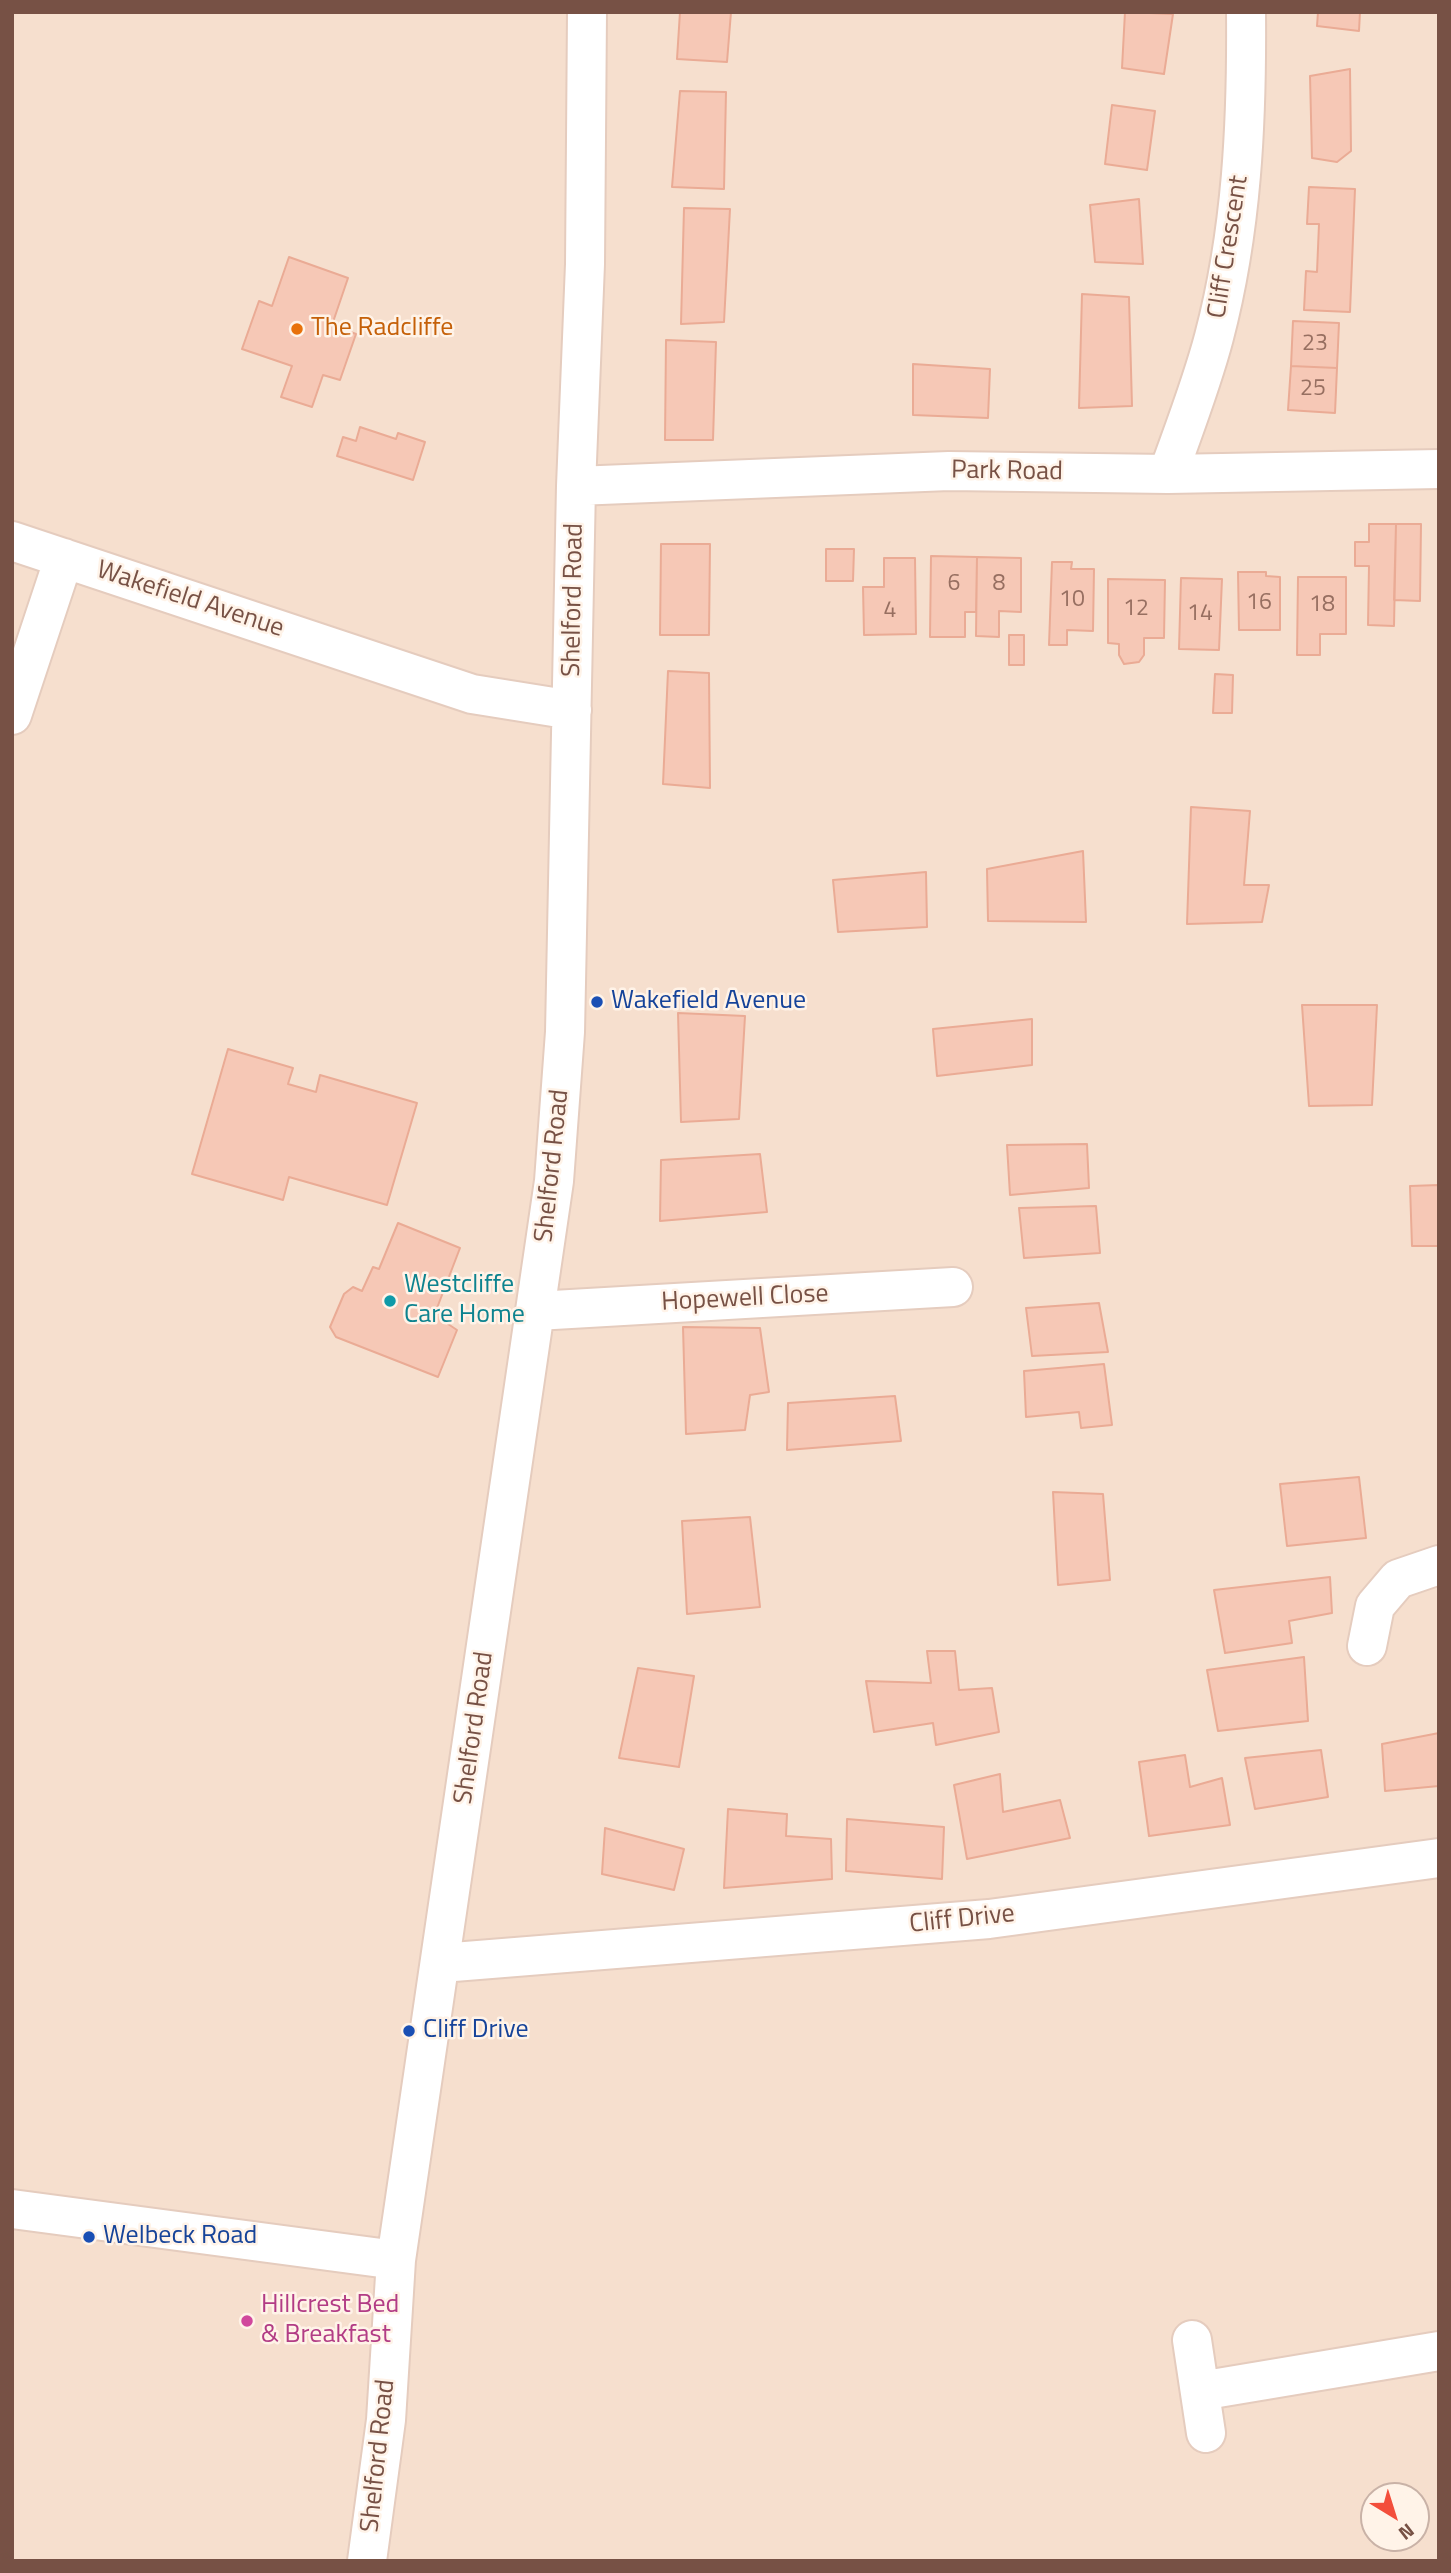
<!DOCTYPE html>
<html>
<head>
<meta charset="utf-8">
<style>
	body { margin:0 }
	#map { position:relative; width:1451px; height:2573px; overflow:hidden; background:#feefe0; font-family:"Titillium Web",sans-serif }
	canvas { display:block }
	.frame { position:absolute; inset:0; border:14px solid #775145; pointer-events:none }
	.north { position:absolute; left:1360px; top:2482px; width:70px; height:70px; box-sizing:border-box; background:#fff3e8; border:2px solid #c9b2a7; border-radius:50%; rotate:142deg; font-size:19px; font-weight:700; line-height:28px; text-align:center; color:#775145 }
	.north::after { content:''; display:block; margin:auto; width:24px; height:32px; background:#f34e3b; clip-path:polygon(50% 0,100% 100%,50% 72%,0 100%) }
</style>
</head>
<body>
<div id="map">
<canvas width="1451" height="2573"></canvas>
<div class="frame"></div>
<div class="north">N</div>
</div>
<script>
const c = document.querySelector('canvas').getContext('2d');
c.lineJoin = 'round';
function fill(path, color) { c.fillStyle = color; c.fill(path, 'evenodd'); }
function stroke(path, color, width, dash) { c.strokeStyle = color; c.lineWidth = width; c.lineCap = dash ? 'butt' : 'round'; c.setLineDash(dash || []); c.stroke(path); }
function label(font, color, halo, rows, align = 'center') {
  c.font = font + ' "Titillium Web",sans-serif'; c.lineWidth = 5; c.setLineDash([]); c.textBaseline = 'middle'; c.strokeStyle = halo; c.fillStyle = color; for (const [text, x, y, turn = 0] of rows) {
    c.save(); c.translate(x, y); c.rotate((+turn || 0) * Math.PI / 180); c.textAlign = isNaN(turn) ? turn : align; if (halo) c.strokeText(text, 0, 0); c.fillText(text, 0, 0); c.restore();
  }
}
const residential = new Path2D(`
	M12,12H1439V2561H12ZM1374,2496H1416V2538H1374Z`);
const building = new Path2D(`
	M680,12H731L727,62L677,59Z
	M1125,12L1173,14L1164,74L1122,68Z
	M1318,12H1360L1359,31L1317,26Z
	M1350,69L1351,151L1337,162L1312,158L1310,76Z
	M680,91L726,92L724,189L672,187Z
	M1112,105L1155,111L1147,170L1105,164Z
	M1309,187L1355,189L1350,312L1304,310L1306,271L1317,272L1319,224H1307Z
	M1139,199L1143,264L1095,262L1090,205Z
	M684,208L730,209L724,322L681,324Z
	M289,257L348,278L332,325L356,334L340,380L323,375L312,407L281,397L292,366L242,349L259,301L272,306Z
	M1082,294L1129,297L1132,406L1079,408Z
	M1293,321L1339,323L1337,368L1291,366Z
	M666,340L716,342L713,440H665Z
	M913,364L990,369L988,418L913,415Z
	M1291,366L1337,368L1335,413L1288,410Z
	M360,427L396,439L398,433L425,442L413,480L337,456L343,437L356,441Z
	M1369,524H1396L1394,626L1368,625L1369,566H1355V542H1369Z
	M1396,524H1421L1420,601L1394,600Z
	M661,544H710L709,635H660Z
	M826,549H854L853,581H826Z
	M931,556L977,557L976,612H965V637H930Z
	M977,557L1021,558V612L999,611V637L976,636Z
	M884,558H915L916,634L864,635L863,587H884Z
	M1052,562H1072L1071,569H1094L1093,631L1067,630V645H1049Z
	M1238,572H1266V576L1280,577V630H1239Z
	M1298,577H1346V634H1320V655H1297Z
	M1181,578L1222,579L1219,650L1179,649Z
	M1108,579L1165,580L1164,638H1144V655L1139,662L1124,664L1119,655V644L1108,643Z
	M1009,635H1024V665H1009Z
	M668,671L709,673L710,788L663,784Z
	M1215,674L1233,675L1232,713H1213Z
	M1191,807L1250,811L1244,885H1269L1262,922L1187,924Z
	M1083,851L1086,922L988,921L987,869Z
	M926,872L927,927L838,932L833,880Z
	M1302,1005H1377L1372,1105L1309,1106Z
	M678,1013L745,1016L739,1119L681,1122Z
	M1032,1019V1065L937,1076L933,1029Z
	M228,1049L293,1068L288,1084L316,1092L320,1075L417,1103L387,1205L289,1177L283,1200L192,1174Z
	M1087,1144L1089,1188L1010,1195L1007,1145Z
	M760,1154L767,1212L660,1221L661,1160Z
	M1439,1185V1246H1412L1410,1186Z
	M1096,1206L1100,1253L1024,1258L1019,1208Z
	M398,1223L460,1248L437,1308L445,1311L448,1324L457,1330L438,1377L336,1337L330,1327L344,1294L353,1287L362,1291L373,1267L379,1269Z
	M1099,1303L1108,1352L1032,1356L1026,1308Z
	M683,1327L760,1328L769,1392L750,1395L745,1430L686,1434Z
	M1104,1364L1112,1425L1081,1428L1079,1412L1026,1417L1024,1371Z
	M895,1396L901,1441L787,1450L788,1403Z
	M1359,1477L1366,1538L1287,1546L1280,1484Z
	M1053,1492L1103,1494L1110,1580L1058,1585Z
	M750,1517L760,1607L687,1614L682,1521Z
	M1330,1577L1332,1613L1289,1621L1292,1643L1225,1653L1214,1590Z
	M927,1651H955L959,1690L992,1688L999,1732L936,1745L933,1723L874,1732L866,1681L931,1683Z
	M1304,1657L1308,1721L1218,1731L1207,1670Z
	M638,1668L694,1676L679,1767L619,1758Z
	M1439,1733V1786L1385,1791L1382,1744Z
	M1321,1750L1328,1797L1255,1809L1245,1758Z
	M1185,1755L1190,1787L1222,1778L1230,1825L1149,1836L1139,1762Z
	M1000,1774L1003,1812L1060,1800L1070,1838L967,1859L954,1785Z
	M728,1809L787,1814L786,1836L831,1839L832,1879L724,1888Z
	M847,1819L944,1827L942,1879L846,1871Z
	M605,1828L684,1849L674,1890L602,1874Z`);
const minor = new Path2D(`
	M1168,474C1184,429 1202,383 1214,337C1242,231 1247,122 1246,12
	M576,486L949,471L1168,474L1439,469
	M12,541L472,694L572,710
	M12,715L64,558
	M536,1311L953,1287
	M1367,1646L1375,1606L1398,1579L1439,1565
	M441,1963L989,1919L1439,1858
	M12,2209L396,2260
	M1192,2340L1206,2433
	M1200,2391L1439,2351
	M367,2561L386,2420L396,2260L554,1181L565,1032L576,486L585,264L587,12`);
const markers = [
	[297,329,7,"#e8710a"],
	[597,1002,7,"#1a4fb4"],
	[390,1301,7,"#0f9aa8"],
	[409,2031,7,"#1a4fb4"],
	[89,2237,7,"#1a4fb4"],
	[247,2321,7,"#d1479c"]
];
const numberNames = [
	["23",1315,344],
	["25",1313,389],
	["6",954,584],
	["8",999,584],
	["10",1072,600],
	["16",1259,603],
	["18",1322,605],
	["12",1136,609],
	["4",890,611],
	["14",1200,614]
];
const streetNames = [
	["Cliff Crescent",1229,247,-81],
	["Park Road",1007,472,1],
	["Wakefield Avenue",190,600,18],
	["Shelford Road",574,600,-89],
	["Shelford Road",553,1166,-84],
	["Hopewell Close",745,1299,-3],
	["Shelford Road",475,1728,-82],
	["Cliff Drive",962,1920,-6],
	["Shelford Road",379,2456,-84]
];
const foodNames = [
	["The Radcliffe",311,329]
];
const transitNames = [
	["Wakefield Avenue",611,1002],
	["Cliff Drive",423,2031],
	["Welbeck Road",103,2237]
];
const cultureNames = [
	["Westcliffe",404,1286],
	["Care Home",404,1316]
];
const hotelNames = [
	["Hillcrest Bed",261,2306],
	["& Breakfast",261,2336]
];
fill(residential, '#f6dfce');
fill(building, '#f6c8b6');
stroke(building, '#eaab95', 2);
stroke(minor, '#e5ccbe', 42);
stroke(minor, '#fff', 38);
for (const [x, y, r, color] of markers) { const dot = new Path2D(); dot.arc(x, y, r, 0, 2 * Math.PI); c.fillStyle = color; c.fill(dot); stroke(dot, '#fff3e8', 2.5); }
label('23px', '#976f61', null, numberNames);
label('26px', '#775145', '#fff3e8', streetNames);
label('26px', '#c56008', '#fff3e8', foodNames, 'left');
label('26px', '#164399', '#fff3e8', transitNames, 'left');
label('26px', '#0d838f', '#fff3e8', cultureNames, 'left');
label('26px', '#b23c85', '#fff3e8', hotelNames, 'left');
</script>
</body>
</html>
